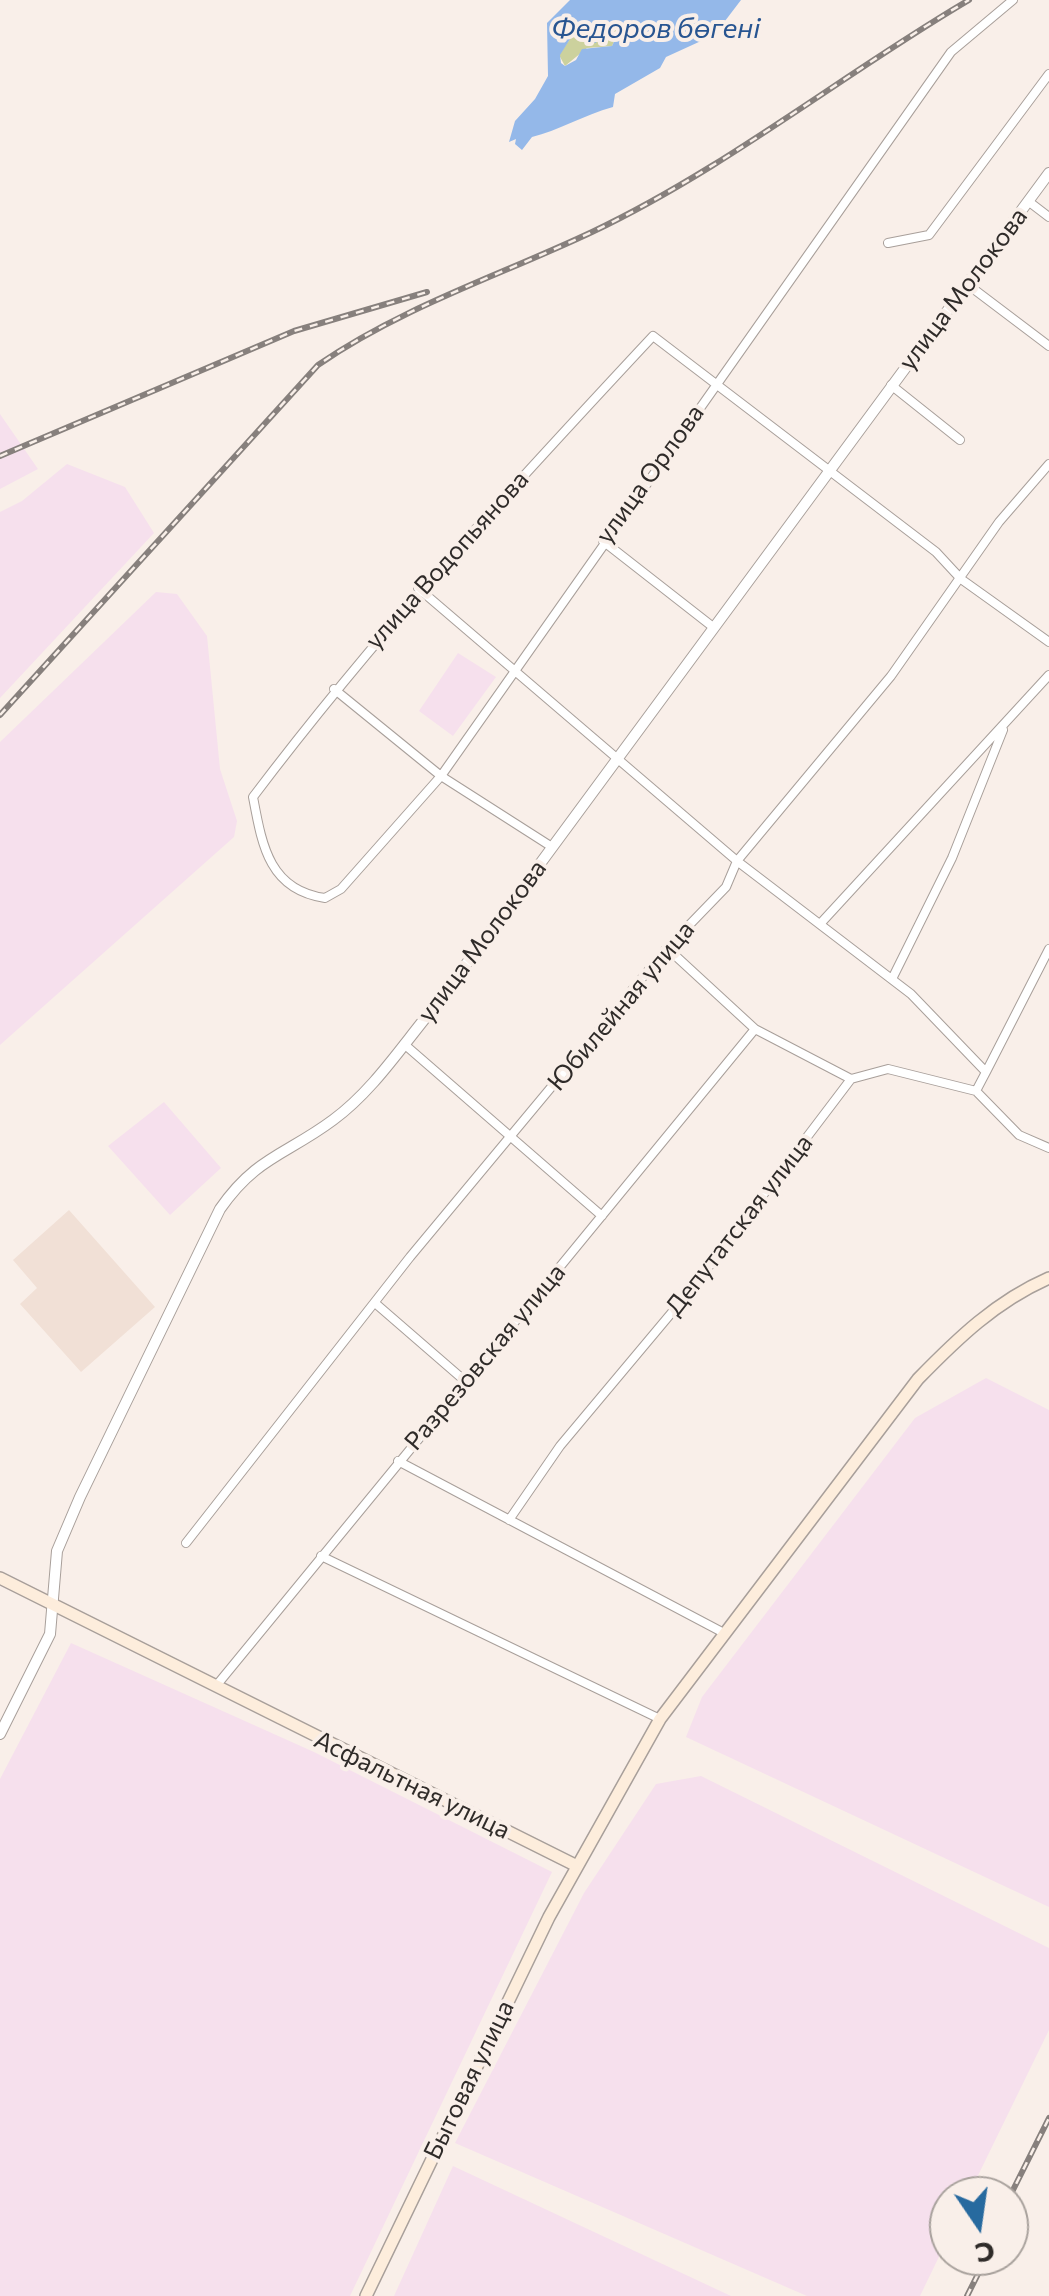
<!DOCTYPE html>
<html>
<head>
<meta charset="utf-8">
<style>
	body { margin:0 }
	#map { position:relative; width:1049px; height:2296px; overflow:hidden; background:#f9efe9; font-family:Commissioner,sans-serif }
	canvas { display:block }
	.north { position:absolute; left:929px; top:2176px; width:100px; height:100px; box-sizing:border-box; background:#f9efe9; border:2px solid #a8a19c; border-radius:50%; rotate:167deg; font-size:28px; font-weight:700; line-height:40px; text-align:center; color:#2f2b29 }
	.north::after { content:''; display:block; margin:auto; width:35px; height:45px; background:#276a9f; clip-path:polygon(50% 0,100% 100%,50% 72%,0 100%) }
</style>
</head>
<body>
<div id="map">
<canvas width="1049" height="2296"></canvas>
<div class="north">С</div>
</div>
<script>
const c = document.querySelector('canvas').getContext('2d');
c.lineJoin = 'round';
function fill(path, color) { c.fillStyle = color; c.fill(path, 'evenodd'); }
function stroke(path, color, width, dash) { c.strokeStyle = color; c.lineWidth = width; c.lineCap = dash ? 'butt' : 'round'; c.setLineDash(dash || []); c.stroke(path); }
function label(font, color, halo, rows, align = 'center') {
  c.font = font + ' Commissioner,sans-serif'; c.lineWidth = 8; c.setLineDash([]); c.textBaseline = 'middle'; c.strokeStyle = halo; c.fillStyle = color; for (const [text, x, y, turn = 0] of rows) {
    c.save(); c.translate(x, y); c.rotate((+turn || 0) * Math.PI / 180); c.textAlign = isNaN(turn) ? turn : align; if (halo) c.strokeText(text, 0, 0); c.fillText(text, 0, 0); c.restore();
  }
}
const built = new Path2D(`
	M69,1210L155,1307L81,1372L20,1304L37,1288L13,1260Z`);
const industrial = new Path2D(`
	M0,414L38,469L0,489Z
	M67,464L125,487L154,533L0,698V512L22,501Z
	M156,592L177,594L207,636L220,769L237,821L234,837L0,1045V742Z
	M458,653L496,677L453,736L419,711Z
	M164,1102L221,1168L170,1215L108,1146Z
	M986,1378L1049,1410V1907L686,1737L702,1697L915,1418Z
	M71,1643L314,1752L552,1872L350,2296H0V1779Z
	M701,1776L1049,1948V2030L968,2196H949V2236L920,2296H807L455,2143L584,1893L656,1784Z
	M453,2166L731,2296H394Z`);
const green = new Path2D(`
	M623,23L612,46L587,48L565,66L559,55L572,36L590,44L601,33L610,37L614,25Z`);
const water = new Path2D(`
	M570,0H741L725,21L705,32L701,41L666,57L660,68L615,94L613,107C584,115 557,131 532,137L522,150L515,144L516,139L509,142L515,121L535,99L548,76L547,23ZM623,23L612,46L582,49L576,60L565,66L561,63L560,55L572,36L596,43L598,35L610,37L614,25Z`);
const minor = new Path2D(`
	M1013,0L951,52L441,776L341,889L325,898C269,890 262,845 253,797C376,634 513,486 653,336L936,552L961,579L1049,642
	M1028,201L1049,217
	M888,243L929,235L1049,74
	M967,284L1049,346
	M891,385L960,440
	M603,541L713,627
	M418,588L737,861L911,994L986,1072L976,1091
	M334,689L441,776L552,847
	M820,924L1049,675
	M667,948L755,1029L851,1079
	M892,979L952,858L1003,730
	M404,1044L602,1216
	M986,1072L1049,949
	M375,1303L465,1381
	M398,1461L722,1632
	M509,1520L560,1446L694,1286L851,1079L888,1069L976,1091L1019,1135L1049,1148
	M186,1543L410,1257L667,948L726,887L737,861L891,676L999,522L1049,464
	M321,1556L660,1719
	M216,1686L755,1029`);
const tertiary = new Path2D(`
	M0,1734L50,1634L57,1551L80,1497L220,1209C256,1157 286,1155 333,1120C374,1090 403,1044 436,1005L1049,173`);
const secondary = new Path2D(`
	M0,1578L577,1866
	M366,2296L549,1917L660,1719L918,1379C957,1339 996,1301 1049,1278`);
const rail = new Path2D(`
	M0,456L294,331L427,292
	M0,715L318,365C404,306 499,276 592,232C725,169 843,74 969,0
	M1009,2198L1049,2118
	M967,2296L987,2256`);
const streetNames = [
	["улица Молокова",963,289,-53],
	["улица Орлова",650,474,-54],
	["улица Водопьянова",447,560,-48],
	["улица Молокова",482,941,-53],
	["Юбилейная улица",621,1006,-50],
	["Депутатская улица",739,1225,-52],
	["Разрезовская улица",485,1357,-50],
	["Асфальтная улица",412,1785,26],
	["Бытовая улица",469,2080,-64]
];
const waterNames = [
	["Федоров бөгені",656,29]
];
fill(built, '#f1e0d6');
fill(industrial, '#f6e0ed');
fill(green, '#ccd19d');
fill(water, '#94b8e9');
stroke(minor, '#a89f9a', 10);
stroke(tertiary, '#a89f9a', 12);
stroke(secondary, '#a89f9a', 14);
stroke(minor, '#fff', 8);
stroke(tertiary, '#fff', 10);
stroke(secondary, '#fdeddc', 11);
stroke(rail, '#87807d', 6);
stroke(rail, '#f9efe9', 2.5, [8]);
label('25px', '#2f2b29', '#f9efe9', streetNames);
label('italic 28px', '#285591', '#f9efe9', waterNames);
</script>
</body>
</html>
